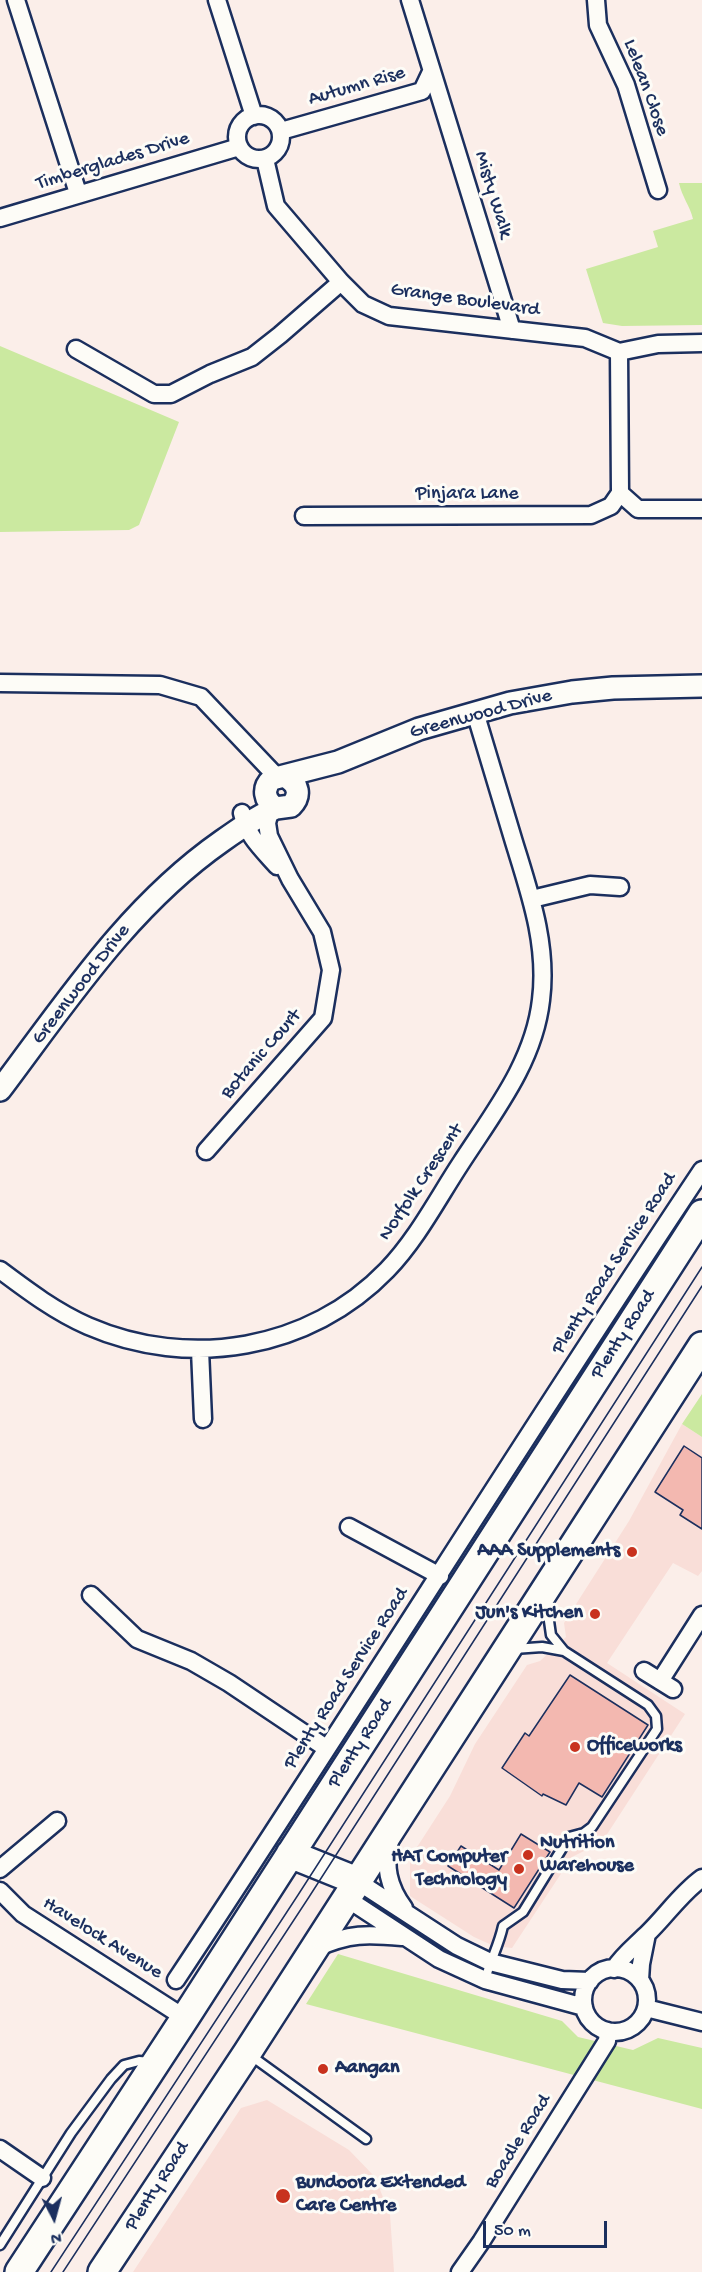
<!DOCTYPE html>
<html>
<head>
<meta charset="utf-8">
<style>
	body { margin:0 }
	#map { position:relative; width:702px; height:2272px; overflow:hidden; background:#fbeee9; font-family:"Gochi Hand",sans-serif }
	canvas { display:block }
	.north { position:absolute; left:24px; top:2188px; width:60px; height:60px; -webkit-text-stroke:4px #fdfcf7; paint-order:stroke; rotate:174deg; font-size:16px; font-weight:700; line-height:24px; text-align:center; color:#1b2f5e }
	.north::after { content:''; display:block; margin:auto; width:21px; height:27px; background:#1b2f5e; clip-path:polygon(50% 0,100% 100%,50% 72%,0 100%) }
	.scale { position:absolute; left:483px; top:2221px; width:124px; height:27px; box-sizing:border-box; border:3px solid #1b2f5e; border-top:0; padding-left:8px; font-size:18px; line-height:21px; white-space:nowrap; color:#1b2f5e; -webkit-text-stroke:4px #fdfcf7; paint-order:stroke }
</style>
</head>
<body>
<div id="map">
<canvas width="702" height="2272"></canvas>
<div class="north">N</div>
<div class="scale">50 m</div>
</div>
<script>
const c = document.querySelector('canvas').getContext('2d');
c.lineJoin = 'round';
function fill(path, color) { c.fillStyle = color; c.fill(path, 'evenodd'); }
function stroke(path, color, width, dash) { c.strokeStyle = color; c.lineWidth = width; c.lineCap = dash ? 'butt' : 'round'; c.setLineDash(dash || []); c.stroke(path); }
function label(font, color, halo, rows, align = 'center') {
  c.font = font + ' "Gochi Hand",sans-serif'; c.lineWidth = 6; c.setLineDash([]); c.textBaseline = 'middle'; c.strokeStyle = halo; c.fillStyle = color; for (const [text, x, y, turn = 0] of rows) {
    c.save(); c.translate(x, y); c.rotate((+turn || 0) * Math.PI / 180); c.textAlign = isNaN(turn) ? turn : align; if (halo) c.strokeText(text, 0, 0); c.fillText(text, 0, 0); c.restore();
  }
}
const built = new Path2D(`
	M682,1424L702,1437V1571L698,1576L673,1563L607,1663L685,1714L602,1842L572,1857L512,1948L494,1946L474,1937L410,1896V1858L450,1796L475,1744L527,1665L540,1661L566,1637L564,1623L629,1521Z
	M267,2100L349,2150L375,2177L390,2215L394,2272H133L241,2108Z`);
const green = new Path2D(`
	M679,183H702V325L622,326L603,323L586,269L658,247L653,231L693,219C690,206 682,197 679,183Z
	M0,346L179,422L139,525L129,530L0,532Z
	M702,1394V1437L682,1424Z
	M338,1954L562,2021L578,2037L633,2050L658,2038L702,2048V2109L306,2004Z`);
const building = new Path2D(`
	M684,1446L702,1458V1529L680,1515L683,1510L655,1492Z
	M570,1675L648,1725L602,1797L579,1783L566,1805L543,1794L542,1796L502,1768L525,1733L529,1736Z
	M521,1834L550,1852L514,1908L448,1866L461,1846L499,1870Z`);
const service = new Path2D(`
	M514,1649L542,1647L564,1651L551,1635L546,1600
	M485,1980C490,1961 499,1945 503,1926L523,1912L569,1837L584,1833L592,1827L657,1729L656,1716L648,1705L564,1651
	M250,2055L366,2139
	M0,2245L71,2133L111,2079L124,2065L139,2061L151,2062`);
const minor = new Path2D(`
	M16,0L78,193
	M217,0L254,116
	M410,0L512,330
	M596,0L598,25L626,85L658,190
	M237 137a22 22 0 1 1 44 0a22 22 0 1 1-44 0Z
	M281,131L422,91L431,72
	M265,159L276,206L341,282L363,304L389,316L585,338L619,352L658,344L702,343
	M0,218L239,147
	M76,349L154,394H171L210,374L252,357L280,335L341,282
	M619,352L620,493L638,509H702
	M304,516L591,515L611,506L620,493
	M0,683L160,685L201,697L277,777
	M242,813C247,836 262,849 277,866
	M532,899L590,885L620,887
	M206,1151L323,1018L331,970L322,932L290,879L269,836L267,823L270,811
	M0,1270C28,1291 56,1312 88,1326C189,1370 310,1350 387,1270C417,1239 438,1198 461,1163C494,1112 534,1062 541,1000C548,945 530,894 514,842C501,799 488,756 475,712
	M200,1350L203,1419
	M349,1527L440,1576
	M91,1595L137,1639L191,1661L229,1683L326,1748
	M644,1671L673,1689
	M660,1681L702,1615
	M390,1840C384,1866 388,1886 404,1908
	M0,1869L57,1821
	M357,1881L457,1946L490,1962L562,1980L590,1981
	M0,1891L23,1914L185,2018
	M346,1898L439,1959L485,1980L584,2007
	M316,1948C350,1933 367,1934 402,1937
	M583 2000a32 32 0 1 1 64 0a32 32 0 1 1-64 0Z
	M614,1969C623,1955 635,1946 646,1935C666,1916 680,1894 702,1878
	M176,1980C354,1712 523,1438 702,1170
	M640,1980L641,1964L647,1934
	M646,2008L702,2022
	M0,2149L42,2178
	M460,2272L481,2242L607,2041L608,2031`);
const tertiary = new Path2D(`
	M286,777C299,784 301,796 291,806L276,808C264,801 262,788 272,779L338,762L419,729L510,703L572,692L613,688L702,686
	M0,1090C67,1001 129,906 222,841C239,829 256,817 276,808`);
const trunk = new Path2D(`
	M290,1854L357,1881
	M19,2272L185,2018L702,1214
	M102,2272L247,2053L702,1346`);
const tram = new Path2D(`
	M51,2272L298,1895L702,1267
	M63,2272L309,1897L702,1286`);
const markers = [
	[632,1552,6,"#c8321e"],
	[595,1614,6,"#c8321e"],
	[575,1747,6,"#c8321e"],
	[528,1855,6,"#c8321e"],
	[519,1869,6,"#c8321e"],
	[323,2069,6,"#c8321e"],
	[283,2196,8,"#c8321e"]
];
const streetNames = [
	["Autumn Rise",357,87,-16],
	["Lelean Close",645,88,70],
	["Timberglades Drive",113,162,-17],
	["Misty Walk",492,195,73],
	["Grange Boulevard",465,301,8],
	["Pinjara Lane",467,495],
	["Greenwood Drive",481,715,-15],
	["Greenwood Drive",82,985,-52],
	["Botanic Court",262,1055,-49],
	["Norfolk Crescent",422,1183,-56],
	["Plenty Road Service Road",615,1264,-57],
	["Plenty Road",624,1335,-57],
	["Plenty Road Service Road",347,1679,-57],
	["Plenty Road",361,1744,-57],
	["Havelock Avenue",102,1939,32],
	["Boadle Road",519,2142,-58],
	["Plenty Road",158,2187,-57]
];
const poiNames = [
	["AAA Supplements",620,1552,"right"],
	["Jun's Kitchen",583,1614,"right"],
	["Officeworks",587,1747],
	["Nutrition",540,1844],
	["Warehouse",540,1867],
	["HAT Computer",507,1858,"right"],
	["Technology",507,1881,"right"],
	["Aangan",335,2069],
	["Bundoora Extended",296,2184],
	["Care Centre",296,2207]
];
fill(built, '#f9ded8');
fill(green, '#cbe9a0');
fill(building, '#f3b8b0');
stroke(building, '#1b2f5e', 1.5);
stroke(service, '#1b2f5e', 13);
stroke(minor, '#1b2f5e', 21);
stroke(tertiary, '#1b2f5e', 26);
stroke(trunk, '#1b2f5e', 32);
stroke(service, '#fdfcf7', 8);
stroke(minor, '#fdfcf7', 16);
stroke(tertiary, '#fdfcf7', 21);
stroke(trunk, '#fdfcf7', 27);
stroke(tram, '#1b2f5e', 1.5);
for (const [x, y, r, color] of markers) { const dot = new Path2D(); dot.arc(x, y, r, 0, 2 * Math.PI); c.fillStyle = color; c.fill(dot); stroke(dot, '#fdfcf7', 2); }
label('20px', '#1b2f5e', '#fdfcf7', streetNames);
label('bold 20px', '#1b2f5e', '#fdfcf7', poiNames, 'left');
</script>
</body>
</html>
